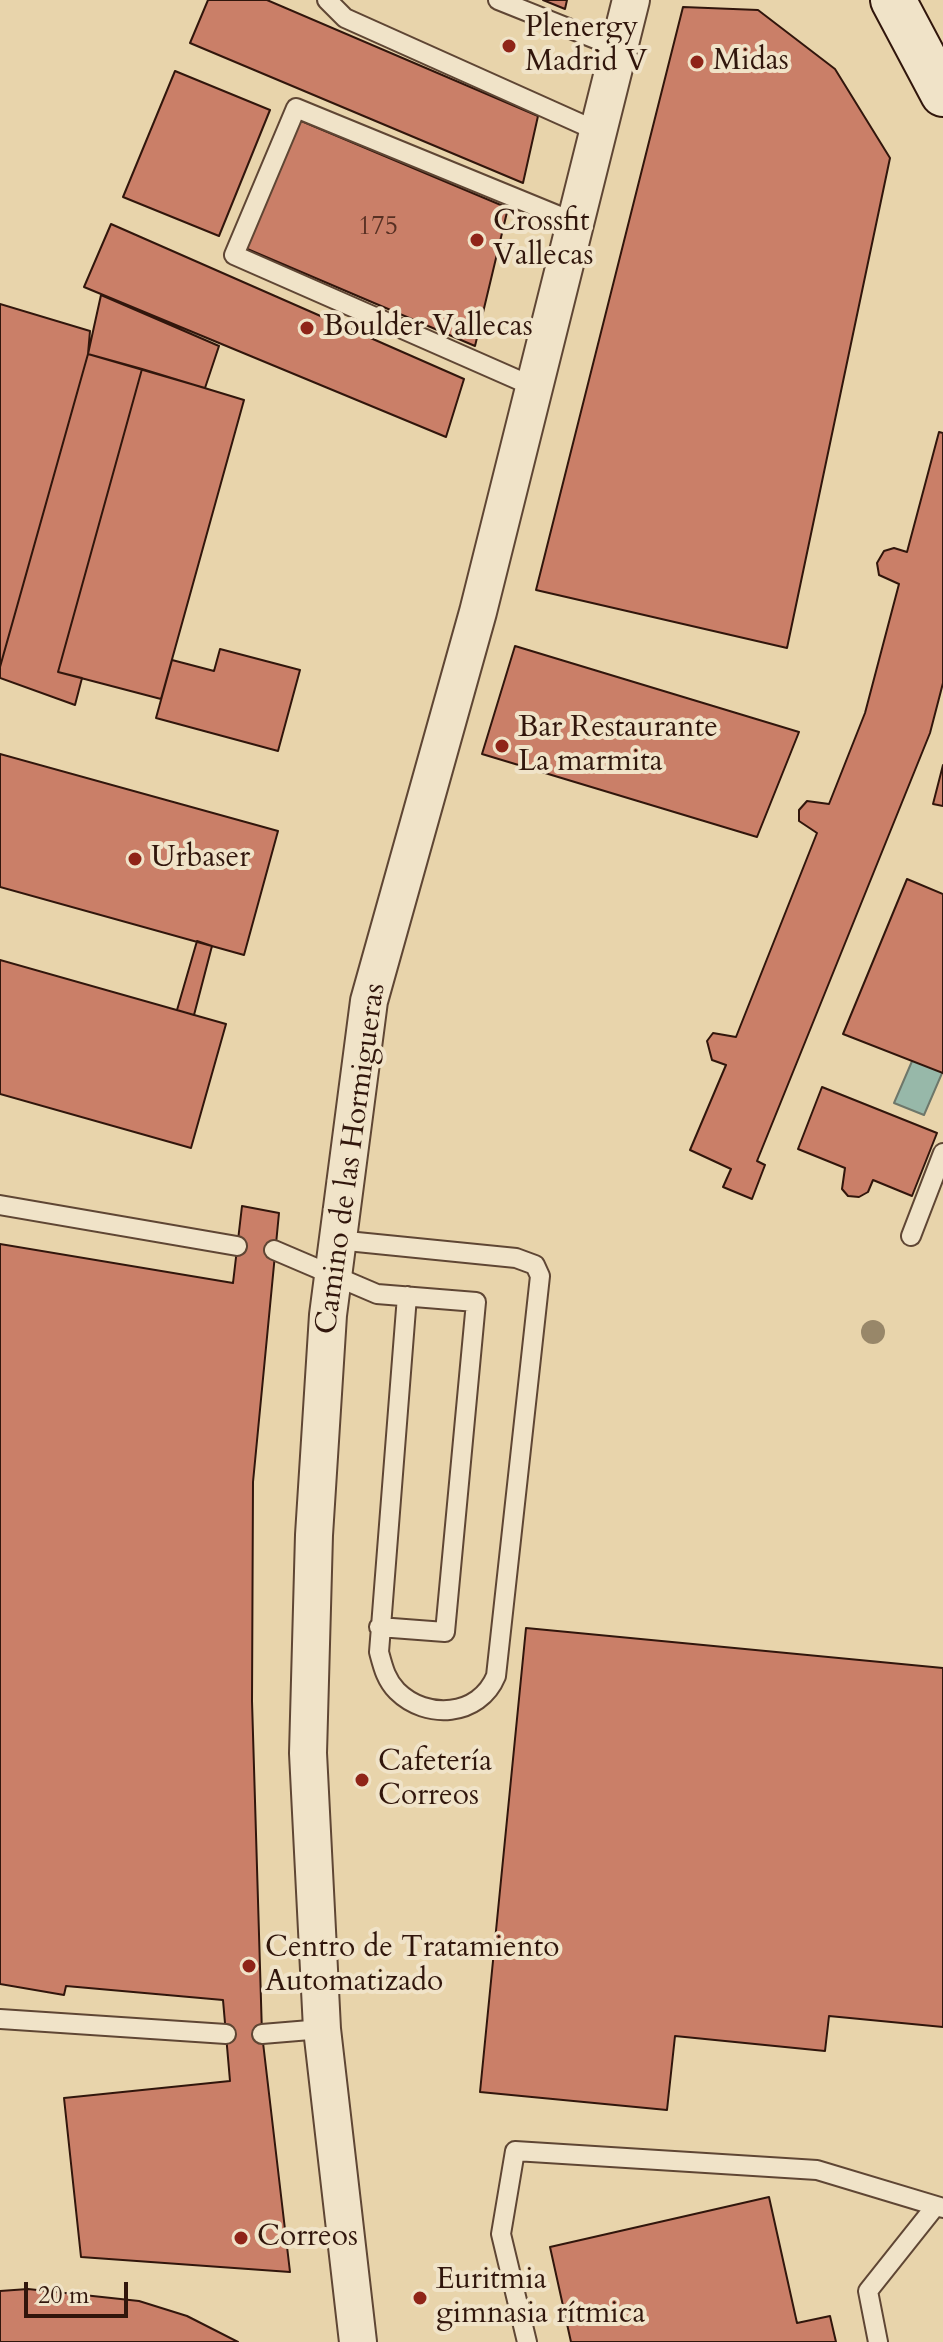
<!DOCTYPE html>
<html>
<head>
<meta charset="utf-8">
<style>
	body { margin:0 }
	#map { position:relative; width:943px; height:2342px; overflow:hidden; background:#e8d4ab; font-family:Cardo,serif }
	canvas { display:block }
	.scale { position:absolute; left:24px; top:2282px; width:104px; height:36px; box-sizing:border-box; border:4px solid #31160c; border-top:0; padding-left:10px; font-size:24px; line-height:28px; white-space:nowrap; color:#31160c; -webkit-text-stroke:6px #f0e3c8; paint-order:stroke }
</style>
</head>
<body>
<div id="map">
<canvas width="943" height="2342"></canvas>
<div class="scale">20 m</div>
</div>
<script>
const c = document.querySelector('canvas').getContext('2d');
c.lineJoin = 'round';
function fill(path, color) { c.fillStyle = color; c.fill(path, 'evenodd'); }
function stroke(path, color, width, dash) { c.strokeStyle = color; c.lineWidth = width; c.lineCap = dash ? 'butt' : 'round'; c.setLineDash(dash || []); c.stroke(path); }
function label(font, color, halo, rows, align = 'center') {
  c.font = font + ' Cardo,serif'; c.lineWidth = 8; c.setLineDash([]); c.textBaseline = 'middle'; c.strokeStyle = halo; c.fillStyle = color; for (const [text, x, y, turn = 0] of rows) {
    c.save(); c.translate(x, y); c.rotate((+turn || 0) * Math.PI / 180); c.textAlign = isNaN(turn) ? turn : align; if (halo) c.strokeText(text, 0, 0); c.fillText(text, 0, 0); c.restore();
  }
}
const water = new Path2D(`
	M916,1052L943,1071L924,1115L894,1103Z`);
const building = new Path2D(`
	M208,0H267L538,116L523,183L190,43Z
	M543,0H567L565,9Z
	M683,7L758,10L835,69L890,158L787,648L536,590Z
	M175,71L270,110L219,236L123,197Z
	M299,120L508,208L475,346L245,248Z
	M111,224L464,379L446,437L84,287Z
	M101,295L219,346L205,388L88,354Z
	M0,304L90,331L88,354L0,667Z
	M88,354L142,369L58,672L82,678L75,705L0,678V667Z
	M142,369L244,400L161,699L58,672Z
	M939,432L943,433V683L930,733L757,1161L765,1165L752,1199L723,1187L731,1169L690,1150L726,1065L712,1060L707,1041L713,1033L736,1037L817,833L799,821V810L807,801L829,804L865,713L899,584L879,575L877,563L884,551L894,548L907,552Z
	M515,646L799,732L757,837L482,754Z
	M220,649L300,670L278,751L156,718L172,660L214,671Z
	M0,754L278,831L244,955L0,887Z
	M943,765V806L933,804Z
	M907,879L943,894V1073L843,1034Z
	M197,941L212,946L194,1015L177,1010Z
	M0,960L226,1024L191,1148L0,1094Z
	M822,1087L937,1133L912,1196L873,1180L868,1192L859,1197L848,1196L842,1189L845,1168L798,1149Z
	M242,1206L279,1213L253,1482L252,1701L262,2034L290,2272L81,2257L64,2098L230,2081L223,2000L66,1986L64,1995L0,1984V1244L233,1283Z
	M526,1628L943,1668V2027L829,2016L825,2051L675,2036L667,2110L480,2092Z
	M769,2197L797,2323L830,2316L836,2342H571L550,2247Z
	M28,2289L139,2301L187,2316L238,2342H0V2291Z`);
const lane = new Path2D(`
	M327,0L345,18L597,131
	M498,0L618,48
	M532,386L234,255L296,108L574,222
	M0,1205L237,1246
	M911,1236L943,1153
	M337,1240L516,1258L535,1265L540,1276L496,1676C479,1717 426,1720 397,1691C386,1680 383,1667 379,1652L407,1296
	M274,1250L377,1294L476,1302L445,1632L379,1627
	M0,2019L226,2034
	M262,2034L322,2029
	M527,2342L501,2234L515,2151L817,2170L943,2208
	M878,2342L868,2291L934,2208`);
const street = new Path2D(`
	M358,2342L322,2029L308,1753L314,1535L328,1315L369,1001L478,612L631,0`);
const secondary = new Path2D(`
	M893,0L943,94`);
const trees = [
	[873,1332]
];
const markers = [
	[509,46,8,"#8f2418"],
	[697,62,8,"#8f2418"],
	[477,240,8,"#8f2418"],
	[307,328,8,"#8f2418"],
	[502,746,8,"#8f2418"],
	[135,859,8,"#8f2418"],
	[362,1780,8,"#8f2418"],
	[249,1966,8,"#8f2418"],
	[241,2238,8,"#8f2418"],
	[420,2298,8,"#8f2418"]
];
const numberNames = [
	["175",378,228]
];
const poiNames = [
	["Plenergy",525,29],
	["Madrid V",525,63],
	["Midas",713,62],
	["Crossfit",493,223],
	["Vallecas",493,257],
	["Boulder Vallecas",323,328],
	["Bar Restaurante",518,729],
	["La marmita",518,763],
	["Urbaser",151,859],
	["Cafetería",378,1763],
	["Correos",378,1797],
	["Centro de Tratamiento",265,1949],
	["Automatizado",265,1983],
	["Correos",257,2238],
	["Euritmia",436,2281],
	["gimnasia rítmica",436,2315]
];
const streetNames = [
	["Camino de las Hormigueras",352,1159,-82]
];
fill(water, '#97b8a9');
stroke(water, '#6e776a', 2);
fill(building, '#ca7f68');
stroke(building, '#31160c', 2);
stroke(lane, '#5f4634', 22);
stroke(street, '#5f4634', 40);
stroke(secondary, '#31160c', 48);
stroke(lane, '#f0e3c8', 18);
stroke(street, '#f0e3c8', 36);
stroke(secondary, '#f0e3c8', 44);
c.fillStyle = '#988769';
for (const [x, y] of trees) { c.beginPath(); c.arc(x, y, 12, 0, 2 * Math.PI); c.fill(); }
for (const [x, y, r, color] of markers) { const dot = new Path2D(); dot.arc(x, y, r, 0, 2 * Math.PI); c.fillStyle = color; c.fill(dot); stroke(dot, '#f0e3c8', 3); }
label('26px', '#573023', null, numberNames);
label('30px', '#31160c', '#f0e3c8', poiNames, 'left');
label('30px', '#31160c', '#f0e3c8', streetNames);
</script>
</body>
</html>
